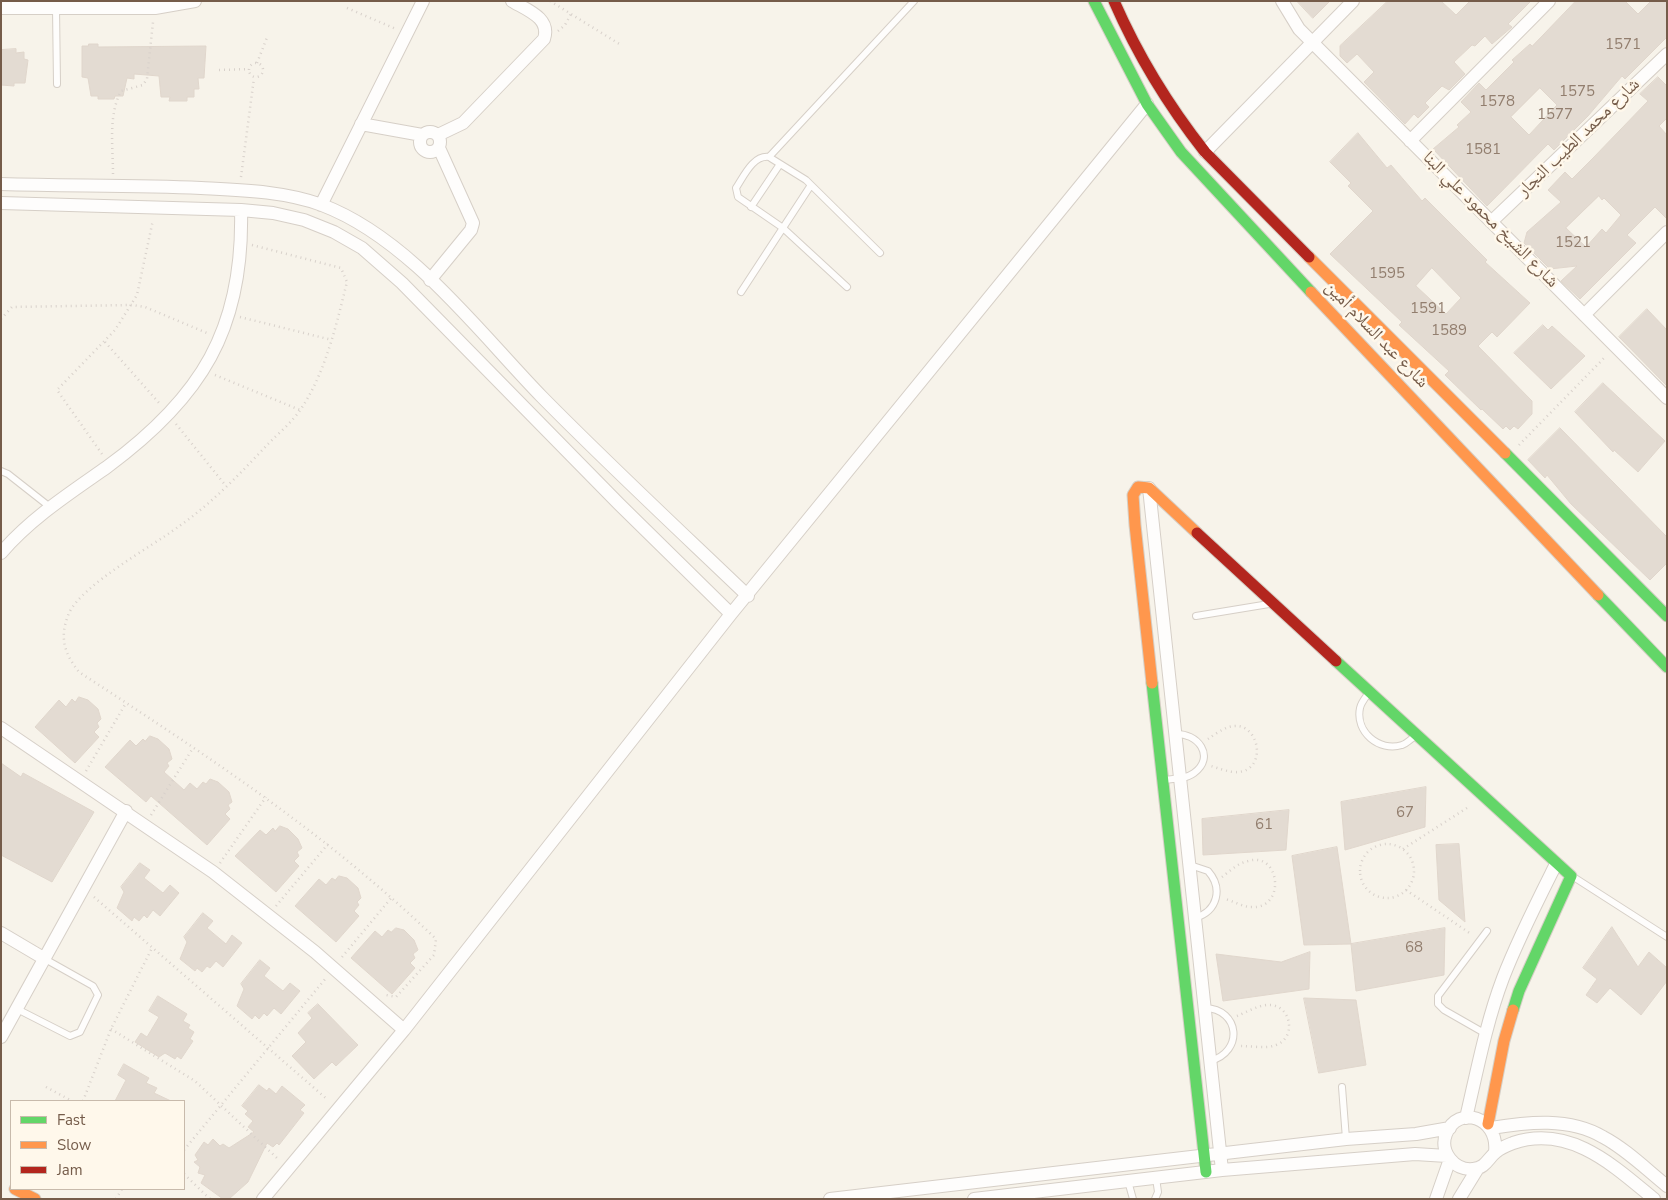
<!DOCTYPE html>
<html>
<head>
<meta charset="utf-8">
<style>
	body { margin:0 }
	#map { position:relative; width:1668px; height:1200px; overflow:hidden; background:#f7f3ea; font-family:"Nunito Sans",sans-serif }
	canvas { display:block }
	.frame { position:absolute; inset:0; border:2px solid #755c4a; pointer-events:none }
	.legend { position:absolute; left:10px; top:1100px; width:175px; height:90px; box-sizing:border-box; background:#fff8eb; border:1px solid #c8baab; margin:0; padding:6px 9px; list-style:none; font-size:15px; color:#755c4a }
	.legend li { display:flex; align-items:center; gap:10px; height:25px }
	.legend b { width:25px; border:1px solid #c8baab }
</style>
</head>
<body>
<div id="map">
<canvas width="1668" height="1200"></canvas>
<div class="frame"></div>
<ul class="legend">
<li><b style="height:6px;background:#63d668"></b>Fast</li>
<li><b style="height:6px;background:#ff974d"></b>Slow</li>
<li><b style="height:6px;background:#b3261e"></b>Jam</li>
</ul>
</div>
<script>
const c = document.querySelector('canvas').getContext('2d');
c.lineJoin = 'round';
function fill(path, color) { c.fillStyle = color; c.fill(path, 'evenodd'); }
function stroke(path, color, width, dash) { c.strokeStyle = color; c.lineWidth = width; c.lineCap = dash ? 'butt' : 'round'; c.setLineDash(dash || []); c.stroke(path); }
function label(font, color, halo, rows, align = 'center') {
  c.font = font + ' "Nunito Sans","Noto Naskh Arabic",sans-serif'; c.lineWidth = 5; c.setLineDash([]); c.textBaseline = 'middle'; c.strokeStyle = halo; c.fillStyle = color; for (const [text, x, y, turn = 0] of rows) {
    c.save(); c.translate(x, y); c.rotate((+turn || 0) * Math.PI / 180); c.textAlign = isNaN(turn) ? turn : align; if (halo) c.strokeText(text, 0, 0); c.fillText(text, 0, 0); c.restore();
  }
}
const building = new Path2D(`
	M1297,1H1330L1313,18Z
	M1388,1H1441L1456,15L1470,1H1531L1508,24L1512,27L1492,44L1485,36L1475,46L1472,45L1454,62L1465,74L1449,90L1442,86L1425,103L1429,107L1418,118L1414,114L1405,124L1364,82L1374,72L1357,54L1347,63L1340,56V46Z
	M1576,1H1625L1638,14L1651,1H1667V37L1625,79L1622,76L1588,116L1554,150L1548,144L1487,206L1433,149L1459,127L1457,125L1471,112L1461,102L1479,83L1486,90L1514,62L1512,60L1530,44L1532,46ZM1540,88L1557,105L1529,135L1511,117Z
	M89,44H98V47L206,46L204,78H198L199,89H194V97H187V101H169L170,97H161L159,76L134,74V79L127,78L123,96H115L114,99H98V96H91L88,78L82,77V46H88Z
	M16,49V53L24,52V59L28,60L25,83H14V86L1,85V50Z
	M1658,77L1667,86V118L1659,126L1667,135V219L1655,207L1627,235L1636,243L1580,299L1561,281L1577,266L1550,269L1524,243L1527,232L1561,202L1548,190L1565,172L1572,179L1593,158L1648,101L1640,94ZM1599,196L1602,200L1604,198L1621,215L1606,233L1602,229L1586,247L1566,228Z
	M1358,133L1387,168L1391,165L1422,201L1425,198L1487,260L1485,262L1530,303L1497,337L1492,332L1478,346L1532,401V414L1518,429L1514,426L1510,430L1506,426L1503,429L1482,409L1481,410L1445,375L1449,371L1399,325L1402,322L1330,254L1373,211L1348,186L1351,183L1330,162ZM1432,268L1461,298L1446,314L1416,286Z
	M1647,309L1667,330V386L1619,337Z
	M1543,325L1548,330L1552,326L1585,356L1551,389L1514,353Z
	M1603,383L1665,441L1638,472L1614,450L1613,452L1575,412Z
	M1560,428L1667,537V563L1650,580L1571,504L1547,475L1545,478L1528,460Z
	M79,697L88,700L98,709L101,719L97,723L99,727L94,732L99,737L75,763L35,727L59,700L66,707L72,699L75,702Z
	M150,736L158,739L169,749L172,759L167,763L169,766L164,772L184,790L190,783L197,789L203,782L206,784L210,779L218,782L229,792L232,802L228,805L230,809L225,814L230,819L207,845L151,796L146,802L105,767L130,740L136,746L143,739L145,741Z
	M1,763L21,777L23,773L94,812L52,882L1,855Z
	M1426,787L1425,827L1345,850L1341,802Z
	M1289,810L1286,850L1203,855L1202,819Z
	M280,826L288,829L298,839L302,848L297,852L299,856L294,861L299,866L276,892L235,856L260,830L266,835L273,828L275,831Z
	M1459,844L1465,922L1439,900L1436,845Z
	M1337,847L1351,944L1304,945L1292,856Z
	M140,863L150,870L144,878L163,893L170,885L179,893L160,916L153,910L147,918L144,915L139,921L134,917L132,921L117,908L124,892L121,887Z
	M339,876L347,878L358,888L361,898L357,902L359,905L354,911L359,916L336,942L295,906L319,879L326,885L332,878L335,880Z
	M203,913L213,921L207,928L226,944L232,935L242,943L223,967L216,961L210,968L207,966L202,972L197,968L195,971L180,959L187,942L184,937Z
	M1612,927L1638,967L1649,952L1667,968V981L1641,1015L1610,988L1597,1003L1586,995L1597,979L1583,968Z
	M396,928L404,930L414,940L418,950L413,954L415,958L410,963L415,968L392,994L351,958L375,931L382,937L388,930L391,932Z
	M1445,928L1444,975L1356,991L1351,944Z
	M1310,952L1309,989L1223,1001L1216,954L1281,962Z
	M260,960L270,968L264,976L283,991L290,983L300,991L281,1014L274,1008L267,1016L264,1013L259,1019L255,1015L252,1019L237,1006L244,989L241,984Z
	M158,996L187,1014L183,1021L190,1025L188,1028L194,1032L190,1039L193,1041L181,1059L177,1056L175,1059L165,1053L159,1057L135,1042L141,1033L147,1037L159,1017L149,1011Z
	M1304,998L1356,1000L1366,1065L1319,1073Z
	M318,1004L358,1045L336,1066L332,1062L314,1079L292,1056L306,1042L298,1033L312,1018L308,1013Z
	M124,1064L149,1078L146,1083L157,1088L154,1093L171,1101H115L126,1080L118,1075Z
	M259,1085L267,1091L269,1088L276,1094L282,1086L305,1105L300,1110L304,1113L279,1145L277,1143L273,1147L267,1143L248,1182L229,1199H223L201,1183L205,1175L198,1173L200,1167L194,1162L198,1160L195,1155L204,1142L208,1145L213,1139L220,1146L223,1144L229,1148L254,1132L248,1127L253,1121L245,1114L248,1111L242,1106Z`);
const path = new Path2D(`
	M550,1L621,45
	M347,8L396,29
	M558,31L565,25L571,14
	M249 70a7 7 0 1 1 14 0a7 7 0 1 1-14 0Z
	M257,63L268,35
	M219,70L249,69
	M113,174C113,146 108,116 121,91L143,85L147,79L153,22
	M241,177L254,78
	M252,245L341,268L347,282C336,326 326,371 301,409C292,422 278,434 267,445C240,474 211,504 178,527C151,547 83,584 69,613C59,637 64,653 79,672C206,755 326,833 436,939L434,955L396,997L386,995
	M240,317L332,340
	M1,319L12,307L133,305L145,307L207,333
	M105,342L160,404
	M215,375L300,410
	M176,424L226,486
	M1519,445L1606,356
	M102,454L57,390L115,330L137,295L153,220
	M1208,739C1214,735 1222,729 1229,727C1259,718 1269,770 1238,772C1230,773 1218,768 1211,766
	M86,771L126,703
	M151,815L193,748
	M1360 871a27 27 0 1 1 54 0a27 27 0 1 1-54 0Z
	M1403,849L1470,806
	M220,863L266,797
	M1222,877C1230,871 1238,863 1248,861C1281,851 1286,910 1251,907C1243,907 1233,901 1225,899
	M1406,890L1471,934
	M94,897L328,1100
	M276,906L328,844
	M342,957L392,897
	M1237,1016C1247,1012 1260,1004 1271,1005C1292,1007 1296,1038 1276,1045C1266,1049 1252,1046 1241,1046
	M111,1029L195,1081L278,1159
	M46,1087L72,1101
	M83,1101L111,1029L152,948
	M184,1150L326,978
	M184,1174L210,1199
	M116,1199L122,1189`);
const lane = new Path2D(`
	M56,8L57,84
	M769,157L914,1
	M751,207L780,164
	M847,287L783,228L738,197L736,188C744,176 753,155 769,157L806,180L880,253
	M741,292L811,185
	M1,471L8,474L50,507
	M1196,616L1269,604
	M1368,694C1365,698 1361,703 1360,708C1355,732 1379,752 1402,745C1406,744 1411,739 1415,736
	M1164,780C1174,779 1186,779 1194,773C1216,757 1198,732 1174,734
	M1190,865L1208,871C1223,888 1218,911 1195,918
	M1572,876L1667,937
	M1205,1008C1240,1009 1244,1052 1210,1061
	M17,1009L70,1036L80,1032L98,995L93,986L45,959
	M1486,1034L1444,1010L1438,1004V996L1487,931
	M1342,1087L1346,1139
	M1128,1181L1133,1199
	M1155,1199L1158,1192L1156,1178`);
const street = new Path2D(`
	M1282,1L1299,29L1667,398
	M1,8H155L195,1
	M361,124L422,135
	M420 142a10 10 0 1 1 20 0a10 10 0 1 1-20 0Z
	M438,135L463,123L544,39C551,18 527,10 512,1
	M1410,141L1549,1
	M1205,152L1353,1
	M1,184C68,186 134,185 201,188C240,190 284,191 322,205C409,238 478,331 542,397C609,465 679,530 748,596
	M1,203L241,210L273,213L304,220L334,232L362,248L402,283L619,504L731,614
	M321,205L423,1
	M1491,222L1667,54
	M430,280L471,230L473,223L439,148
	M1584,315L1667,232
	M1149,488L1222,1170
	M1,553C31,518 70,493 107,467C201,398 244,329 241,210
	M1,728L213,872L315,952L404,1030
	M1,933L45,959
	M1,1037L126,811
	M1466,1118C1477,1071 1486,1023 1503,978C1518,939 1537,902 1556,864
	M1491,1128C1528,1122 1569,1117 1603,1137C1626,1149 1647,1170 1667,1186
	M1495,1152C1499,1117 1458,1104 1446,1134C1439,1152 1455,1171 1473,1169C1486,1168 1488,1158 1496,1152C1500,1148 1508,1145 1513,1143C1570,1124 1614,1166 1654,1199
	M263,1199L404,1030L731,614L1147,104
	M830,1199L1346,1139L1416,1134L1450,1128
	M974,1199L1222,1170L1415,1154L1447,1156
	M1436,1199L1450,1159
	M1459,1199L1478,1168`);
const fast = new Path2D(`
	M1094,1L1147,104L1181,152L1311,292
	M1505,453L1667,616
	M1598,595L1667,667
	M1336,661L1571,876L1519,991L1513,1010
	M1152,683L1206,1172`);
const slow = new Path2D(`
	M1309,257L1505,453
	M1311,292L1598,595
	M1152,683L1135,525L1133,495L1138,487L1149,488L1197,533
	M1488,1124L1504,1041L1513,1010
	M15,1189L35,1199`);
const jam = new Path2D(`
	M1114,1C1138,56 1168,105 1205,152L1309,257
	M1197,533L1336,661`);
const numberNames = [
	["1571",1623,45],
	["1575",1577,92],
	["1578",1497,102],
	["1577",1555,115],
	["1581",1483,150],
	["1521",1573,243],
	["1595",1387,274],
	["1591",1428,309],
	["1589",1449,331],
	["67",1405,813],
	["61",1264,825],
	["68",1414,948]
];
const streetNames = [
	["شارع محمد الطيب النجار",1579,138,-44],
	["شارع الشيخ محمود علي البنا",1490,220,45],
	["شارع عبد السلام أمين",1376,335,46]
];
fill(building, '#e3dbd2');
stroke(building, '#e0d6cc', 1);
stroke(lane, '#d6cfc7', 8);
stroke(street, '#d6cfc7', 14);
stroke(fast, '#d6cfc6', 13);
stroke(slow, '#d6cfc6', 13);
stroke(jam, '#d6cfc6', 13);
stroke(path, '#d8d1cb', 2.5, [1, 4]);
stroke(lane, '#fefdfc', 6);
stroke(street, '#fefdfc', 12);
stroke(fast, '#63d668', 11);
stroke(slow, '#ff974d', 11);
stroke(jam, '#b3261e', 11);
label('15px', '#927e6e', null, numberNames);
label('18px', '#755c4a', '#fff8eb', streetNames);
</script>
</body>
</html>
